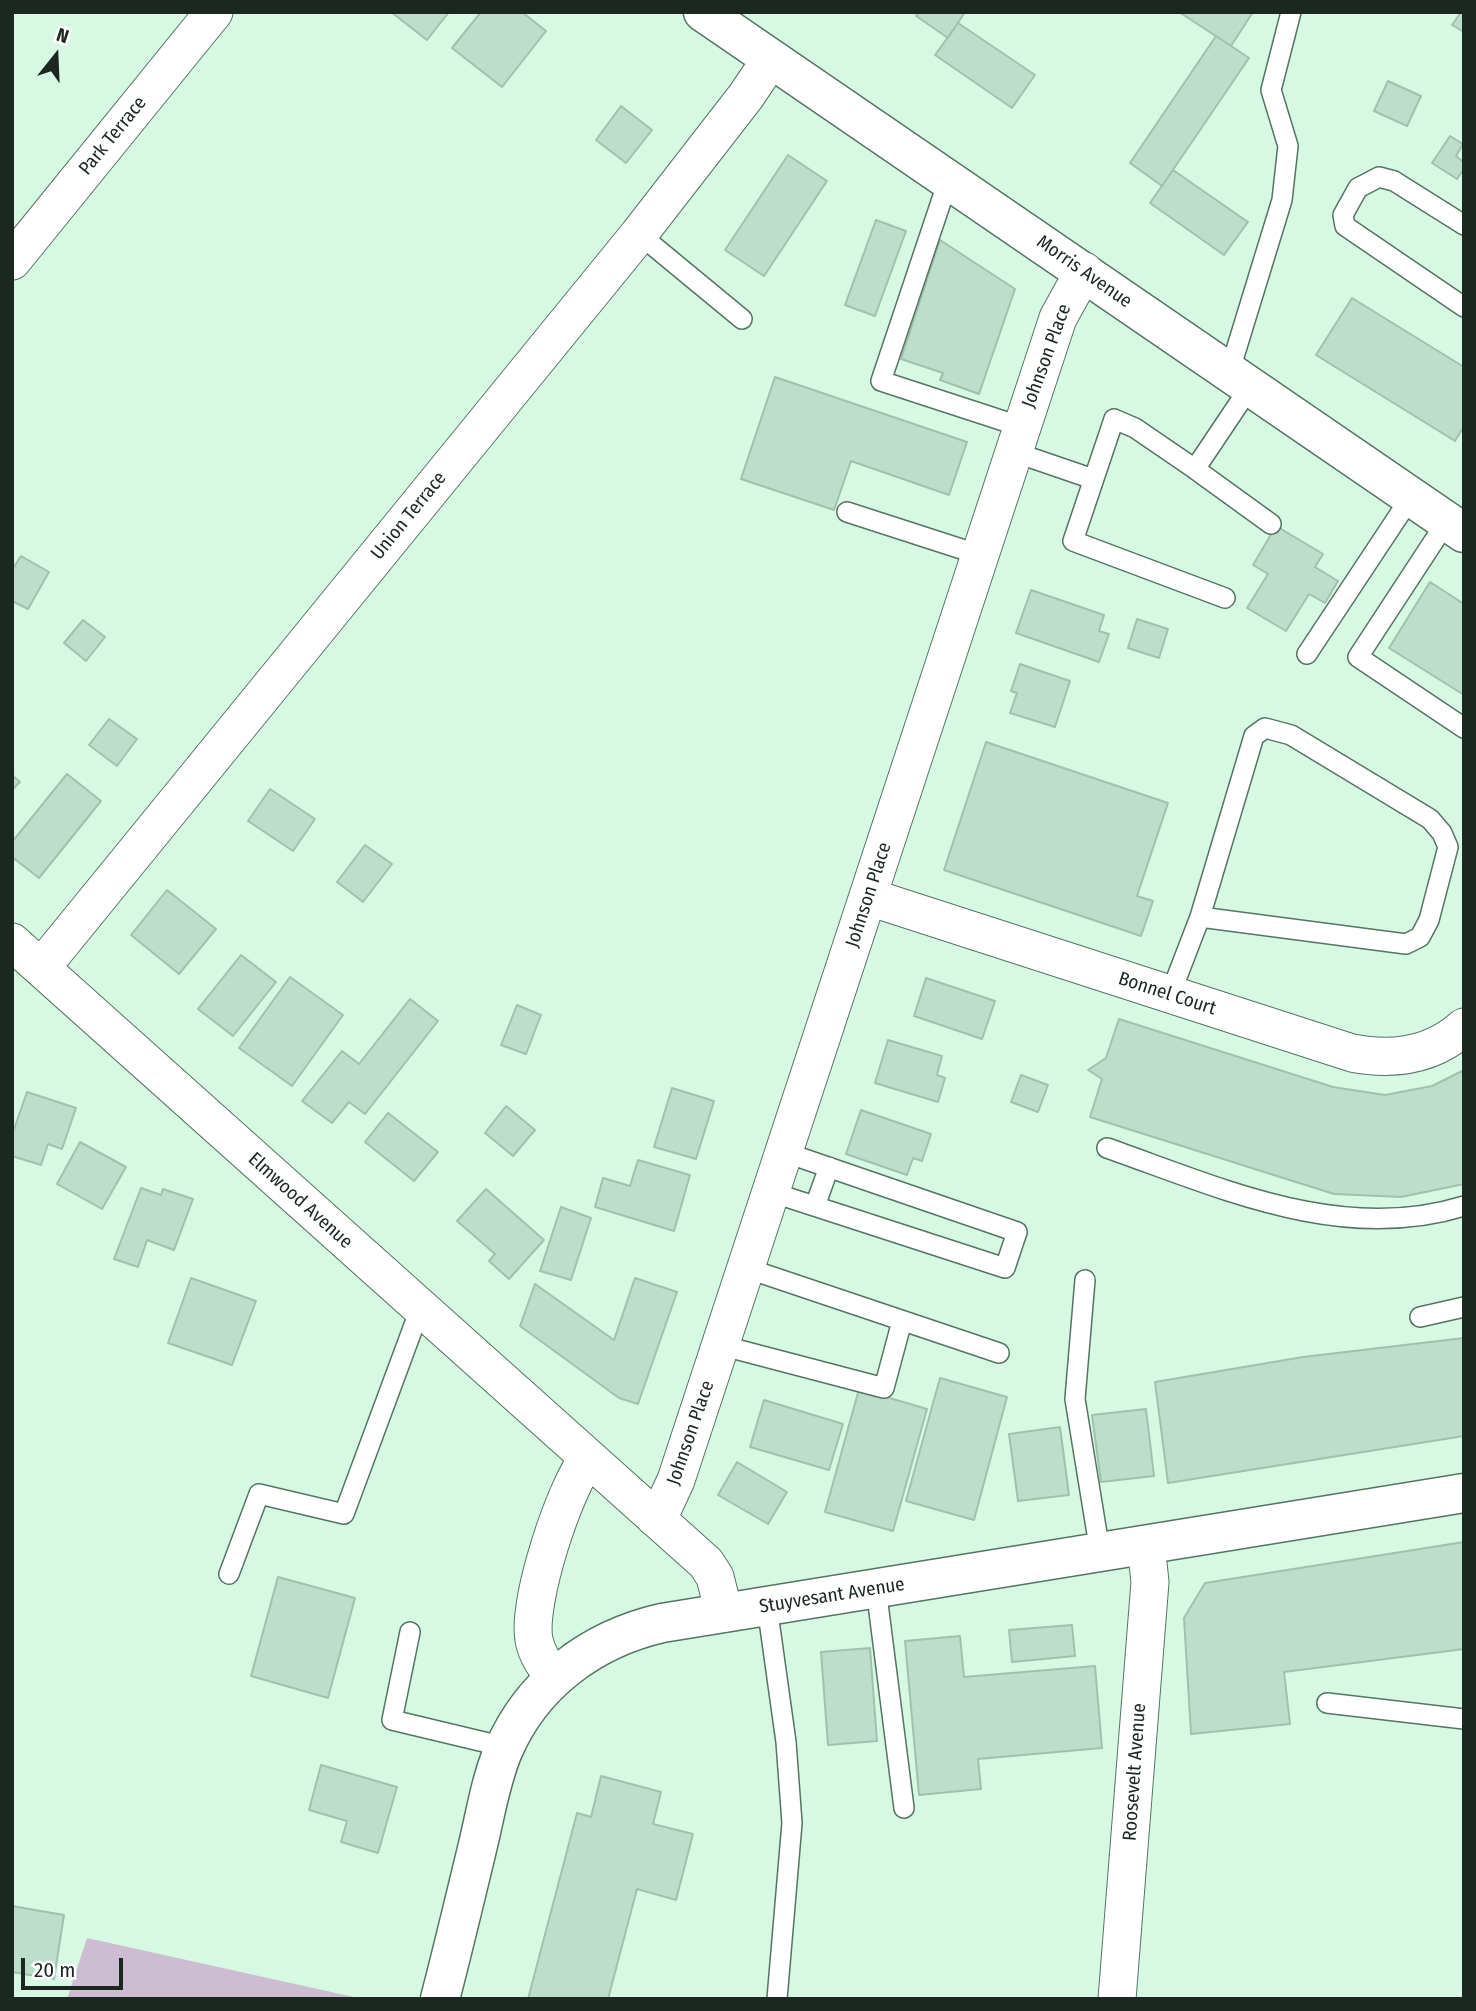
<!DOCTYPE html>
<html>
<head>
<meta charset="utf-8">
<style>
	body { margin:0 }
	#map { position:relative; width:1476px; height:2011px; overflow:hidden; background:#d7f9e4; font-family:"Fira Sans Condensed",sans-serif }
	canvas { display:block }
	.frame { position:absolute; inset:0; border:14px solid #1b2820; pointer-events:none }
	.north { position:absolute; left:21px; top:21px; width:70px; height:70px; -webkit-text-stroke:5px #fff; paint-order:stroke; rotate:18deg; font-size:19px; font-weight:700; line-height:28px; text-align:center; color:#1b2820 }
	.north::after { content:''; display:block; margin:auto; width:24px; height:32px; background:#1b2820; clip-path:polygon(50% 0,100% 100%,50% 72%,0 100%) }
	.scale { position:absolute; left:21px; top:1958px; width:102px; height:32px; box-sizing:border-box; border:4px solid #1b2820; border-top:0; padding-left:9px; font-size:21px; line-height:24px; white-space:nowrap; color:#1b2820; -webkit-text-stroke:5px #fff; paint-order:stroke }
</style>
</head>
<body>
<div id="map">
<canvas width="1476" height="2011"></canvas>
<div class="frame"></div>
<div class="north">N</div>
<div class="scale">20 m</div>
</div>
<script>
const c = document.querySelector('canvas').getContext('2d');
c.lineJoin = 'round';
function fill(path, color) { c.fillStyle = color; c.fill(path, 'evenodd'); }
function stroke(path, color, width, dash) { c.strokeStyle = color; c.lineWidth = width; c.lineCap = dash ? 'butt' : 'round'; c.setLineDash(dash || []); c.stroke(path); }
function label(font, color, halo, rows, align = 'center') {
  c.font = font + ' "Fira Sans Condensed",sans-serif'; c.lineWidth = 6; c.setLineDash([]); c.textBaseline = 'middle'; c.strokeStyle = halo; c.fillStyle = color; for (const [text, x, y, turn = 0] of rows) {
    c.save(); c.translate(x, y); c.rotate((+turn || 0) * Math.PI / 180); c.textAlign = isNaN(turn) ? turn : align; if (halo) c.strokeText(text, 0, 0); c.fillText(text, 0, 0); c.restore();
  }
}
const green = new Path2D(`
	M87,1938L363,1999H67Z`);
const building = new Path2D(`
	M391,12H449L427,40Z
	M481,12H522L546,31L502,87L452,48Z
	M919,12H965L948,38L916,16Z
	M1179,12H1253L1231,46Z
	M1461,12H1464V32L1452,25Z
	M958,23L1035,75L1012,108L935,55Z
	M1216,36L1249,58L1162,186L1130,163Z
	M1388,81L1421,96L1407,126L1374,111Z
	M621,106L652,130L626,163L596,140Z
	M1450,136L1463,144L1456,156L1462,161L1464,158V169L1457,179L1432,163Z
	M788,155L827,181L764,276L725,250Z
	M1173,170L1248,222L1224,255L1150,203Z
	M876,220L906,231L875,316L845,305Z
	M940,240L1015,289L979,394L940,380L943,373L901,359Z
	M1352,298L1464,367V426L1455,441L1316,355Z
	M775,377L967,442L949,495L851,461L834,510L741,479Z
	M1276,526L1323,554L1315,567L1338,581L1325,603L1309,594L1286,631L1247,608L1268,574L1253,565Z
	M21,556L49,572L28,609L12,601V570Z
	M1430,582L1464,604V695L1389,648Z
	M1031,590L1104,615L1099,631L1109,634L1099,662L1016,633Z
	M1137,619L1168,629L1159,658L1128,648Z
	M83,620L105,637L86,661L64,643Z
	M1020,664L1070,681L1055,727L1010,713L1017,693L1011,691Z
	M109,719L137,739L117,766L89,745Z
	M986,742L1168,803L1137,896L1153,901L1141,936L944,870Z
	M67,774L101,801L39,878L12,857V842Z
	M12,775L20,782L12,790Z
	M270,789L315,819L293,851L248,821Z
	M365,845L392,864L363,902L337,882Z
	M167,890L216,929L179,974L131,935Z
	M241,955L276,982L233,1036L198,1009Z
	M290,977L343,1015L292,1086L239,1048Z
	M926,978L995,1001L982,1039L914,1016Z
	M410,999L438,1021L365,1114L349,1102L332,1123L302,1101L342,1051L359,1064Z
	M517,1005L541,1015L526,1054L501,1045Z
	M1119,1019L1333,1087L1385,1095L1432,1086L1464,1070V1184L1401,1197L1334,1194L1090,1117L1102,1079L1088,1070L1106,1058Z
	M888,1040L942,1056L937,1075L945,1078L938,1102L875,1083Z
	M1021,1075L1048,1085L1038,1112L1011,1102Z
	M672,1088L714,1101L696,1159L654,1147Z
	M27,1092L76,1108L62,1149L48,1144L41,1165L12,1156V1135Z
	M506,1106L535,1130L513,1156L485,1133Z
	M861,1110L931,1134L922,1161L913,1158L907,1175L846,1154Z
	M388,1113L438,1152L414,1181L365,1142Z
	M80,1142L126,1167L102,1209L57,1184Z
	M638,1160L690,1175L674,1231L595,1207L603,1178L630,1186Z
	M141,1188L161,1195L163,1189L193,1199L174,1250L147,1240L138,1267L114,1259Z
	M486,1189L544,1240L509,1279L489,1261L495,1254L457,1221Z
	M561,1207L591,1218L571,1280L540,1271Z
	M191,1278L256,1301L232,1365L168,1343Z
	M635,1278L677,1292L638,1404L619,1398L520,1326L535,1284L614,1340Z
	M1464,1338V1436L1168,1483L1155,1382L1303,1357Z
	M940,1378L1007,1397L974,1520L906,1501Z
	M859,1389L927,1409L893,1531L825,1512Z
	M764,1400L843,1424L829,1470L750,1447Z
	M1146,1409L1154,1476L1101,1482L1092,1415Z
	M1060,1427L1069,1495L1018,1501L1009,1434Z
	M737,1462L787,1492L768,1524L718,1495Z
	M1464,1542V1649L1284,1672L1290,1724L1191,1734L1184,1618L1205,1583Z
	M278,1577L355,1598L328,1698L251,1676Z
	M1072,1625L1075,1656L1012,1662L1009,1630Z
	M960,1636L964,1677L1095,1666L1102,1748L978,1759L981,1789L919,1795L905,1641Z
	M870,1648L877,1741L828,1745L821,1652Z
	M321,1765L397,1787L378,1853L341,1842L347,1821L309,1810Z
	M601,1776L661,1792L653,1824L693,1834L676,1900L637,1889L608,1999H528L577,1813L591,1817Z
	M12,1906L64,1915L54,1979L12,1972Z`);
const service = new Path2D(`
	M949,178L881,381L1022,427
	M1464,225L1394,181L1379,177L1358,188L1343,215L1345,226L1464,307
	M639,234L742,319
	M1229,373L1282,200L1288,146L1271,90L1291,12
	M1014,452L1093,479
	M1195,469L1271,524
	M847,512L980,555
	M1447,521L1358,657L1464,728
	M1225,598L1073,541L1114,419L1135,428L1195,469L1250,387
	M1307,654L1411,497
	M1170,995L1200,917L1406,944L1420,937L1429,920L1448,847L1442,833L1430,819L1291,735L1265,728L1254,736L1200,917
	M1107,1148C1221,1188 1342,1244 1464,1206
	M771,1192L1005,1268L1017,1232L784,1152
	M815,1206L829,1167
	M746,1268L999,1353
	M1085,1280L1075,1399L1100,1552
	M1420,1317L1464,1307
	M720,1345L884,1388L902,1321
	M229,1574L259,1494L344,1514L420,1309
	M876,1588L904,1808
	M767,1606L786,1742L792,1823L777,1999
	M410,1632L392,1720L505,1747
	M1327,1703L1464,1719`);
const minor = new Path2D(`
	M12,261L214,12
	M869,897L1352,1053C1393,1061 1432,1056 1464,1027
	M12,942L706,1563L715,1577L724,1613
	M41,968L639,234L746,96L771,59
	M655,1518L664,1506L676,1480L1058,318L1084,271
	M555,1678C545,1666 537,1655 534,1640C527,1602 564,1489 588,1458
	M1117,1999L1150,1582L1146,1545`);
const secondary = new Path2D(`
	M440,1999C453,1949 465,1899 477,1849C485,1817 490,1782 503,1751C532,1683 592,1639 662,1623L1464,1493`);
const primary = new Path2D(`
	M703,12L1464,533`);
const streetNames = [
	["Park Terrace",113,136,-51],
	["Morris Avenue",1084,272,35],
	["Johnson Place",1047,356,-70],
	["Union Terrace",409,516,-51],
	["Johnson Place",869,895,-72],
	["Bonnel Court",1167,994,18],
	["Elmwood Avenue",300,1201,42],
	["Johnson Place",691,1433,-71],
	["Stuyvesant Avenue",832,1596,-9],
	["Roosevelt Avenue",1135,1772,-86]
];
fill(green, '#ccbdd2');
fill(building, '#bddeca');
stroke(building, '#a1c1ad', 2);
stroke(service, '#557462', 22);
stroke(minor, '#557462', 39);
stroke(secondary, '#557462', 41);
stroke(primary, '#557462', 41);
stroke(service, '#fff', 19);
stroke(minor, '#fff', 37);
stroke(secondary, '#fff', 38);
stroke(primary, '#fff', 38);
label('19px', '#1b2820', '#fff', streetNames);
</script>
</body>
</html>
